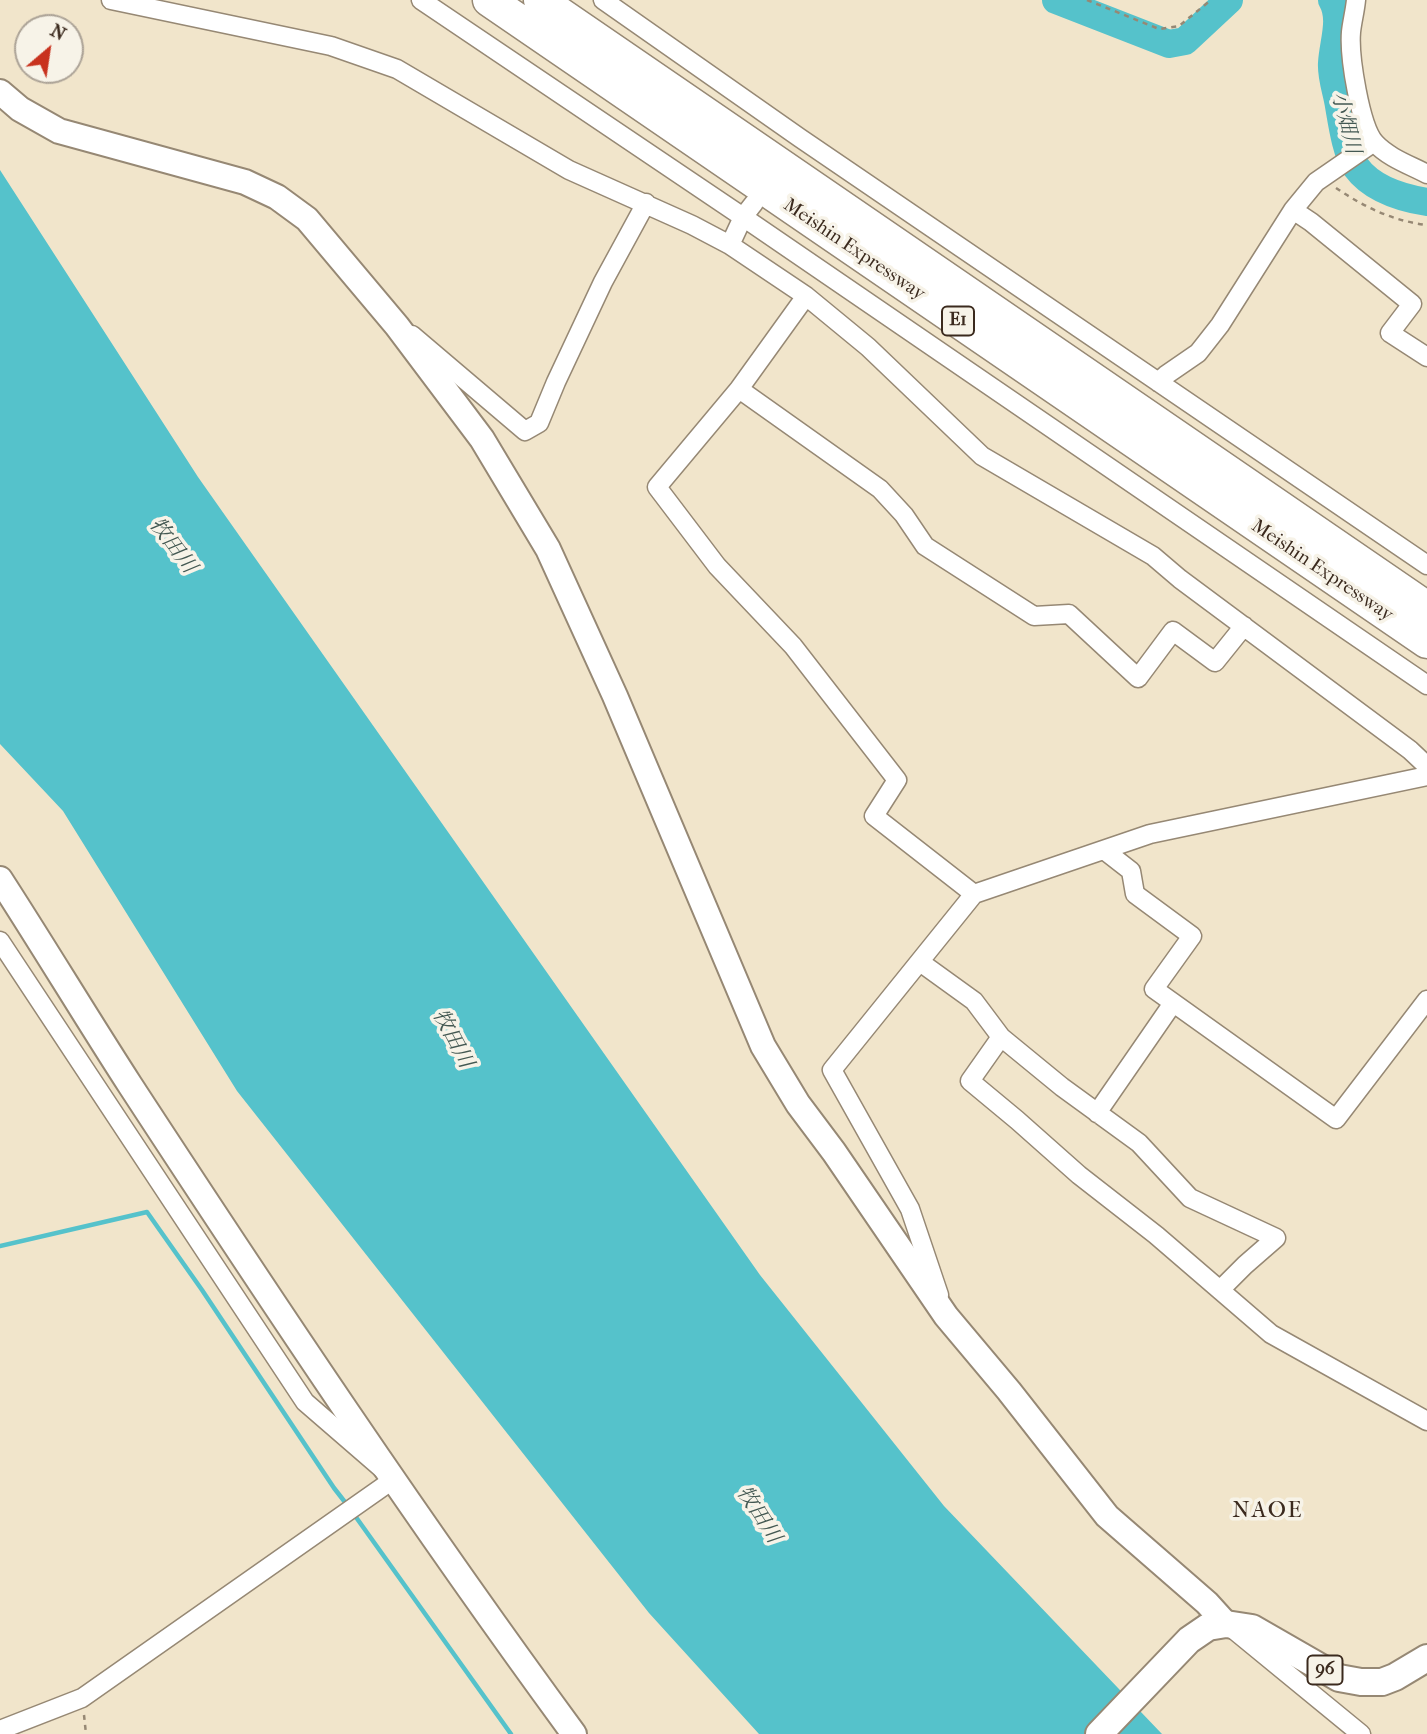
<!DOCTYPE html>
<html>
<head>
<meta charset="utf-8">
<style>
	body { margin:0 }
	#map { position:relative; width:1427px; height:1734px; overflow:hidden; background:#f1e5cb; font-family:"IM FELL French Canon",serif }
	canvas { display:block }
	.north { position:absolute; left:14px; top:14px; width:70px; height:70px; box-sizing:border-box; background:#f7f3e8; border:2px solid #aca397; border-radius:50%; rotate:29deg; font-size:19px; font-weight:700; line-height:28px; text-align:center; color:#3b2a1e }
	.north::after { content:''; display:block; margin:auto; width:24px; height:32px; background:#c8321e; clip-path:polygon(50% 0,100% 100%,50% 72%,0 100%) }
</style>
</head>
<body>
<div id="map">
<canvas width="1427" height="1734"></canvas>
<div class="north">N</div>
</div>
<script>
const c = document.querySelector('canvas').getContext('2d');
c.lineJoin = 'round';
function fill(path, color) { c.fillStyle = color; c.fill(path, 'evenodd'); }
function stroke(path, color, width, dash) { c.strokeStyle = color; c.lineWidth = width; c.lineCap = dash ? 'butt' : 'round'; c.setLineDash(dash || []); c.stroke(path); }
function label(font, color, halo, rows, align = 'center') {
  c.font = font + ' "IM FELL French Canon","Noto Serif JP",serif'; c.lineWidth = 7; c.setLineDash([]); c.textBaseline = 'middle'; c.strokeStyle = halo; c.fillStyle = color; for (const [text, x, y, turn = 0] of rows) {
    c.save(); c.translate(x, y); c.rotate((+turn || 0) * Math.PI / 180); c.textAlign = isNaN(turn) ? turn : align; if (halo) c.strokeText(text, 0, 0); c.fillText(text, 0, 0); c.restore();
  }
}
const water = new Path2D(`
	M0,170L198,477L760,1275L944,1506L1162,1734H759L649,1613L237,1091L63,811L0,744Z`);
const stream = new Path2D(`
	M0,1246L147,1212L202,1290L334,1488L348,1506
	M353,1513L511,1734`);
const river = new Path2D(`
	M1056,0L1169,44L1185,41L1229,0
	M1332,0C1343,19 1333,43 1332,63C1331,77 1337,92 1339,106C1342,123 1346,153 1356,167C1372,189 1402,198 1427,202`);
const path = new Path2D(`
	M1087,0L1159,29L1179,26L1211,0
	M1336,188C1364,207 1393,221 1427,225
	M84,1715L86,1734`);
const street = new Path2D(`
	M111,0L331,46L397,69L569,170L692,225L730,245L806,296L868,347L982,456L1153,556L1180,579L1410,750L1427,766
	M421,0L743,217L1427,685
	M603,0L800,138L1427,565
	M1356,0C1355,11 1352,22 1351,32C1349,56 1360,126 1375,143C1389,158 1410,165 1427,174
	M1293,210L1311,222L1412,304L1390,333L1427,357
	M730,245L743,217L754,203
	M806,296L739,389L657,487L717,566L793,646L897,780L874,816L974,894
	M412,335L525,431L539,423L556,382L603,282L646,203
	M1158,382L1166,375L1198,353L1220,325L1293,210L1316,182L1374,142
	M739,389L880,489L904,515L925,546L1034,616L1069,614L1138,678L1173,631L1215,662L1244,626
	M1104,850L1131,871L1135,894L1192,936L1154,989L1336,1119L1427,1000
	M0,941L305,1402L394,1479L82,1698L0,1730
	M920,962L974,1001L1001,1037L1062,1087L1139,1143L1190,1198L1276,1238L1245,1265L1220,1290
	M1001,1037L970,1081L1017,1120L1079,1175L1156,1235L1271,1334L1427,1421
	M1097,1113L1173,1003
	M939,1295L910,1209L832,1070L974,894L1150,834L1427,776
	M1228,1625L1361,1734`);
const secondary = new Path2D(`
	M0,92L20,109L59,131L245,182L277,197L307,219L397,326L482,439L548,549L615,696L763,1046L798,1104L834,1152L946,1316L1009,1391L1107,1516L1207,1603L1226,1624
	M0,879C44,947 86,1017 130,1085C273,1304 419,1523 574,1734`);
const primary = new Path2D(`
	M1099,1734L1189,1640L1208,1627L1226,1624L1252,1628L1339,1678L1361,1682H1382L1395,1677L1427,1658`);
const highway = new Path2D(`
	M489,0L1427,642
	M540,0L1427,608`);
const shields = [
	[958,321,32],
	[1325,1670,35]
];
const shieldNames = [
	["E1",958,321],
	["96",1325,1670]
];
const streetNames = [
	["Meishin Expressway",854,250,34],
	["Meishin Expressway",1322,571,34]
];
const waterNames = [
	["小畑川",1345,123,76],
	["牧田川",172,546,53],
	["牧田川",452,1039,62],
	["牧田川",758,1515,57]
];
const quarterNames = [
	["NAOE",1268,1511]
];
fill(water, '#55c2cb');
stroke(stream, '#55c2cb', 4.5);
stroke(river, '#55c2cb', 28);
stroke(street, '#968874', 21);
stroke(secondary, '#968874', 28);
stroke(primary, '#968874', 30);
stroke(highway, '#968874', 35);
stroke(path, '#968874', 2.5, [5, 5]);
stroke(street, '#fff', 18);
stroke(secondary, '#fff', 24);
stroke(primary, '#fff', 26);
stroke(highway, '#fff', 32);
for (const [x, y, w] of shields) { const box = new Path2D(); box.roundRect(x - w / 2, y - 14.5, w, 29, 5); c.fillStyle = '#f7f3e8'; c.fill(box); stroke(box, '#3b2a1e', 2); }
label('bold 18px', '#3b2a1e', null, shieldNames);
label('19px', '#3b2a1e', '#f7f3e8', streetNames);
label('italic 21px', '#435852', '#f7f3e8', waterNames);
c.letterSpacing = '2px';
label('23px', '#3b2a1e', '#f7f3e8', quarterNames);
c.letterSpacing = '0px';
</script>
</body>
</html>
